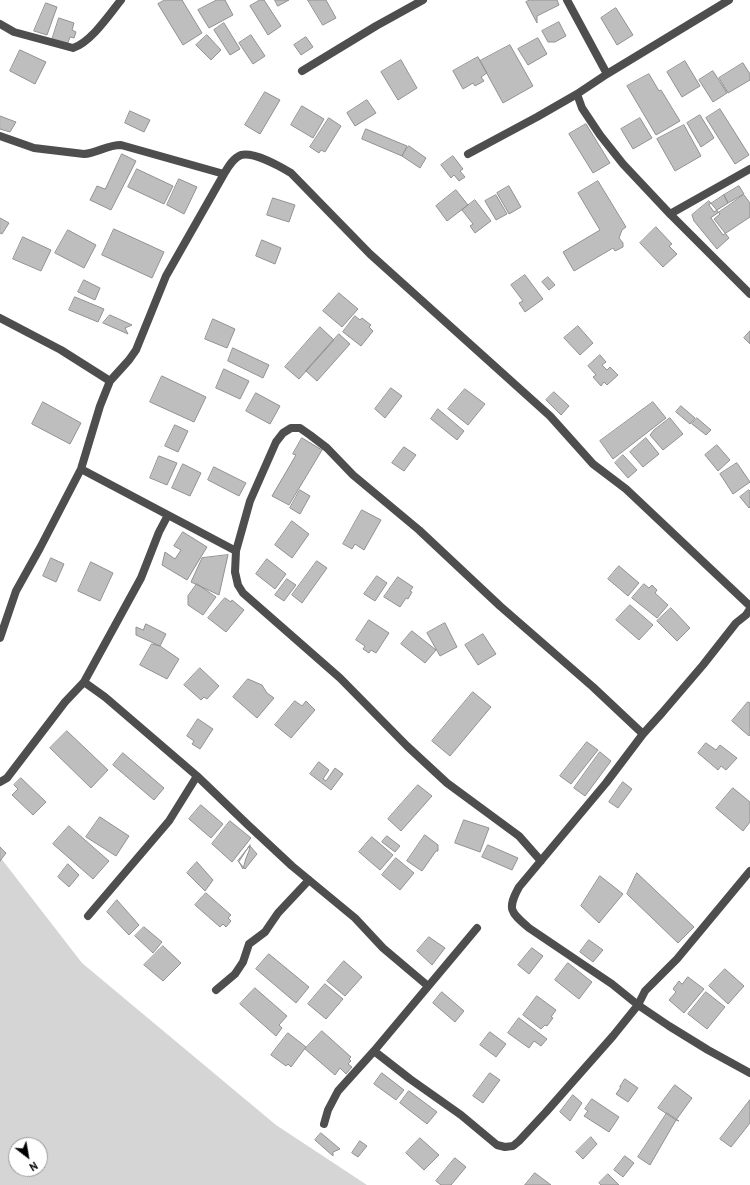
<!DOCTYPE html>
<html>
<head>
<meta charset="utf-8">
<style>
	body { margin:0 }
	#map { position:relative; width:750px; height:1185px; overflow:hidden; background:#fff; font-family:"PT Sans",sans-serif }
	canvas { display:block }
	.north { position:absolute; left:8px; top:1137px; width:40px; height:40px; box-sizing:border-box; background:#fff; border:1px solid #999; border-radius:50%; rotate:149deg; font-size:11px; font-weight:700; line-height:16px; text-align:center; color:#000 }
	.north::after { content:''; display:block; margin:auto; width:14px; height:18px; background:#000; clip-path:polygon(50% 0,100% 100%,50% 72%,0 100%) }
</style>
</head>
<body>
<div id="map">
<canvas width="750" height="1185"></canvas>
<div class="north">N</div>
</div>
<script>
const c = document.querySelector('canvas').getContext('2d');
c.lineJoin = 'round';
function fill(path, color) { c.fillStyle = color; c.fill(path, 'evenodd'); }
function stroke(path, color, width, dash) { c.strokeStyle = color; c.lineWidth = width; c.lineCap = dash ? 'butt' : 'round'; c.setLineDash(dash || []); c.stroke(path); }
const green = new Path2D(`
	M0,857L82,963L276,1125L367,1185H0ZM16,1145H40V1169H16Z`);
const building = new Path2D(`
	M165,0H182L202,33L183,45L158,4Z
	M217,0H225L233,15L209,28L198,10Z
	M260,0H264L281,26L268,35L250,6Z
	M275,0H289L278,6Z
	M308,0H326L336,18L323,25Z
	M530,0H557L559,5L537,16V23L526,2Z
	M46,3L57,7L47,35L34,31Z
	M616,8L633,35L617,45L601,18Z
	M59,18L74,23L72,30L76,32L74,38L70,37L67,45L52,40Z
	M559,22L566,36L555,42H548L542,31Z
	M224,23L240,49L230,55L214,30Z
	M207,35L221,50L211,60L196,45Z
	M251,35L265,56L253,64L239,43Z
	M306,37L313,47L301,55L294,45Z
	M538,38L547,54L528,65L518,49Z
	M510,45L533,86L503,103L480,61Z
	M20,50L46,62L35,84L10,71Z
	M478,57L487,73L481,77L484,81L475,86L473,83L463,89L453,71Z
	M401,60L417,88L398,100L381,72Z
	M685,61L700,86L682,97L667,72Z
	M743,63L750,74V80L728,93L719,78Z
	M713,71L727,93L713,102L699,80Z
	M649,74L659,91L661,90L680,121L656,135L627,86Z
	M265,92L280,100L260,134L245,125Z
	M367,100L376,113L355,126L347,113Z
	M302,106L324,119L313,138L291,125Z
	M720,109L749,155L735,164L706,118Z
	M130,111L150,120L144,132L125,123Z
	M700,115L714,138L701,147L687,123Z
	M0,116L16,122L10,132L0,129Z
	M329,118L341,126L325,152L321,150L319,153L310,147Z
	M640,118L652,138L633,149L621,129Z
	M586,124L610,163L593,173L569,134Z
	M684,125L701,156L675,171L657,139Z
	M366,129L407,146L402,156L362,139Z
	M409,146L426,158L420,168L402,156Z
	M122,154L136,161L111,210L90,200L97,186L105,189Z
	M453,156L463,169L460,171L465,177L459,181L454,175L451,178L441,165Z
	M137,169L173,186L164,204L128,187Z
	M179,179L197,187L184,214L167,205Z
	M598,181L626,227L622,230L619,238L623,243V247L615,251L613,248L574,271L563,252L600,230L578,193Z
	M509,186L521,207L509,214L497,193Z
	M739,186L744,194L728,203L724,195Z
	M456,190L468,205L447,221L436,206Z
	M496,195L507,214L496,220L485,201Z
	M724,195L728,203L714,212L709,205Z
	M744,195L750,203V217L723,235L711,218Z
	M273,198L295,205L289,222L267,215Z
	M475,200L491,221L475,233L470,226L473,224L462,210Z
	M709,201L720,214L714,219L729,238L717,249L694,221L692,215Z
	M0,218L9,223L2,234L0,233Z
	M656,227L672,244L669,246L677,254L663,267L640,243Z
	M114,229L164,252L152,278L102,255Z
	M68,230L96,245L84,268L55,253Z
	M23,237L51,250L41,271L13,259Z
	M262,240L281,248L275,264L256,256Z
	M525,275L543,299L525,312L519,303L523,301L511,285Z
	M548,277L555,285L549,290L542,282Z
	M84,280L100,288L95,300L78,292Z
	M339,293L358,309L342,327L323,311Z
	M75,297L104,309L98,322L69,310Z
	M110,315L132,325L125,328L128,334L103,323Z
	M355,316L360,320L362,318L371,325L369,327L373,331L361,346L343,332Z
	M213,319L235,329L227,348L205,339Z
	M578,326L593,343L580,355L564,338Z
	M320,327L334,340L299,379L285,367Z
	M750,331V344L744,338Z
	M339,334L350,344L317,381L306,371Z
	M233,348L269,365L263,378L228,361Z
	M600,355L606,362L602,365L607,370L610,367L618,375L607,385L604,382L601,386L593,377L596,375L588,366Z
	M224,369L249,381L240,399L216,388Z
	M162,376L206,397L194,422L150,402Z
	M391,388L402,396L385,418L375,409Z
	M465,389L485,404L468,425L448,409Z
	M554,392L569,406L561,415L546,400Z
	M256,393L280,406L270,424L246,411Z
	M43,402L81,423L70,444L32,424Z
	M653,402L666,418L613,459L600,441Z
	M681,406L695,418L690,424L676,412Z
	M438,409L464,431L457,440L431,419Z
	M670,418L683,434L663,450L650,435L654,430Z
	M697,418L711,430L706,435L692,424Z
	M175,425L188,431L178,452L165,446Z
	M302,438L322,450L289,505L272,496L296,455L293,454Z
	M646,438L659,454L643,467L630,452Z
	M717,445L730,460L718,471L705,455Z
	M404,447L416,455L404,471L392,463Z
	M623,455L637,470L628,478L615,463Z
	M159,456L177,463L167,485L150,478Z
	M737,463L750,482L733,494L720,474Z
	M183,464L201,473L190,496L172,488Z
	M214,467L246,483L239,496L208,480Z
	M300,490L310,496L300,514L290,508Z
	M749,490L750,491V507L749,508L740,497Z
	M362,510L381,520L364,550L355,544L352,549L343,544Z
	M292,521L309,534L292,558L275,545Z
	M183,532L207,547L187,580L162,565L165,552L175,559L181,550L174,546Z
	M228,555L219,595L191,582L202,558Z
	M51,558L64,564L56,582L43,576Z
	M267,559L286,574L275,589L256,574Z
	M317,561L327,568L302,603L292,595Z
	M91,562L113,573L100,601L78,591Z
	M619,566L639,583L628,596L608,579Z
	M377,576L387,583L375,601L364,594Z
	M398,577L413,587L410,591L412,592L408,599L406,598L400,607L384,597Z
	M287,579L296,585L284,601L275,595Z
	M197,584L216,597L203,615L188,605V596Z
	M644,584L649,588L652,585L657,590L655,593L668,605L657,618L632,598Z
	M225,598L231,602L232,600L244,610L226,632L208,618Z
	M630,605L653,625L639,640L616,620Z
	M671,608L690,628L677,641L657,621Z
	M369,620L389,633L376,653L371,650L369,653L363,649L365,646L356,640Z
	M445,623L457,647L440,656L427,633Z
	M146,624L166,634L160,646L136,635V627L143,630Z
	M412,631L436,650L425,663L401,644Z
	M483,634L496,654L478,665L465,645Z
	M152,644L160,646L179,659L167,679L140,665Z
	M200,668L219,686L207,699L204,697L201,700L184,685Z
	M248,679L262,685L267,693L274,698L257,718L233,697Z
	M473,692L491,707L450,756L432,741Z
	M295,701L302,706L306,701L315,710L291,738L275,725Z
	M748,702L750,703V734L749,736L732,721Z
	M198,719L213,729L200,749L192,744L194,741L187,736Z
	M67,731L108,770L91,788L50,748Z
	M587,742L598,750L571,784L560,776Z
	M706,743L716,750L720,745L737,758L726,770L721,766L718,770L698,753Z
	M600,752L611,761L585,796L574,788Z
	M123,753L164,788L154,800L113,765Z
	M319,762L329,770L323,779L326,781L335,768L343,774L331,790L310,774Z
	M21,778L46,802L33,815L12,795L18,789L14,785Z
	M623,782L632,789L618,808L609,802Z
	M418,785L432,796L401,831L388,819Z
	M733,788L750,802V822L743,831L716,808Z
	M201,805L223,824L211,838L189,819Z
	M100,817L129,836L116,856L86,837Z
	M464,820L489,828L480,852L455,843Z
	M230,821L251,838L232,862L212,844Z
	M69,826L109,861L93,879L53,844Z
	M425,835L438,845V851H436L422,871L407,861Z
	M387,836L400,846L395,852L382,842Z
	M372,837L393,855L380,870L359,852Z
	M250,845L249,851L246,858L243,869L239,862Z
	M488,845L518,858L512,870L482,857Z
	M250,846L257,854L245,869L238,861Z
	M0,847L6,853L0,861Z
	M396,858L414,873L400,890L382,875Z
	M197,862L213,880L205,891L187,873Z
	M68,864L79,875L69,887L58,877Z
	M637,873L694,927L678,943L627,894Z
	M600,876L623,894L599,923L581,906Z
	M206,893L231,915L228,918L231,921L226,927L223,924L220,927L195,905Z
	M117,900L139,925L129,935L107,912Z
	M144,927L162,942L153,953L135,936Z
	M429,937L445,948L432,965L417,951Z
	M589,940L603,950L593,962L580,952Z
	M163,946L181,963L163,981L144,965Z
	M532,948L543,956L529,974L518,965Z
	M269,954L309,987L296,1003L256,969Z
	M344,961L362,977L345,996L327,981Z
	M568,963L592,982L579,999L555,980Z
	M725,969L744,986L728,1004L709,986Z
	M688,977L704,989L684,1013L669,1000L676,992L673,989L679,981L682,984Z
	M325,984L343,999L326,1019L308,1004Z
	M255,988L287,1016L279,1025L282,1028L276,1036L240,1004Z
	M442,992L464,1011L455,1022L433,1003Z
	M706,992L725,1007L707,1029L688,1014Z
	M537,996L556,1010L551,1017L553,1018L547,1026L545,1025L541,1029L523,1015Z
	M519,1018L547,1039L541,1046L534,1041L529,1048L508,1033Z
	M322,1031L351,1057L349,1059L351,1061L348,1064L352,1067L346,1074L340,1068L335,1075L305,1049Z
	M490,1032L506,1044L496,1057L480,1045Z
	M288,1033L306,1047L291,1067L288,1064L286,1066L271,1055Z
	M382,1073L404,1090L396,1100L374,1084Z
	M490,1073L500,1080L483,1103L473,1096Z
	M625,1079L638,1088L628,1102L616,1094L621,1087H620Z
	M675,1085L692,1098L676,1120L658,1108Z
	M409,1091L437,1112L427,1124L400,1103Z
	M573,1095L582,1103L570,1121L560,1112Z
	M592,1099L619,1117L609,1132L584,1116L588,1111L585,1109Z
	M750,1100V1123L731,1147L720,1139Z
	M667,1113L679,1121L676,1120L650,1165L638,1157Z
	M321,1133L340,1149L333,1152V1156L315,1140Z
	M591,1137L597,1144L583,1159L576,1152Z
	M420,1138L439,1155L424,1170L406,1153Z
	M360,1141L367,1146L358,1157L352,1153Z
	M625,1156L634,1163L623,1177L614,1170Z
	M455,1158L466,1167L451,1185H441L436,1181Z
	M535,1173L551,1185H525Z
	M608,1174L619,1185H601L599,1183Z`);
const street = new Path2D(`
	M567,0L607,74
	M0,24L14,32L73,48C91,42 109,15 121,0
	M302,71L376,26L423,0
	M577,94L582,108L600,135L623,164L670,214L750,294
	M0,136L34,148L84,154C97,153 107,145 121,145L224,174
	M468,154L537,117L577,94L607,74L729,0
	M670,214L750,169
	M0,318L61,350L110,381
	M81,469L236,551
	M168,515L159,532L141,578L84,682L105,697L197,776L248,825L292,866L355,918L383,948L428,986
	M750,609L746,615L736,623L703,665L662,713L643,734L606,783L519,887C507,909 510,912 529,928L612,984L638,1005L669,1026L708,1050L750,1073
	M0,638L16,591L40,548L81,469L100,406L110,381L129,360L136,350L166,276L224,174C228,167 233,158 241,155C255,152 279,166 291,173L370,254L550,416L593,464L626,489L750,606
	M0,782L7,778L65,702L84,682
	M541,861L519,836L447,783L407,746L340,678L243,593L238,585L235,572L236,551L250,501L276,442L283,433L291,428H300L310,435L327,448L353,475L419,530L500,606L593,687L643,734
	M88,916L169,821L197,776
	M216,990L235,974L243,962L249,944L265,932L278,913L309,880
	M374,1051L410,1079L461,1115L497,1145L505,1147L513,1146L519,1141L546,1112L613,1036L638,1005L645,991L677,959L750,871
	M324,1124L328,1110L338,1091L374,1051L477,928`);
fill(green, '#d5d5d5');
fill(building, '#bebebe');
stroke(building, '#929292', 1);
stroke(street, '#4e4e4e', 8);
</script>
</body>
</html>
